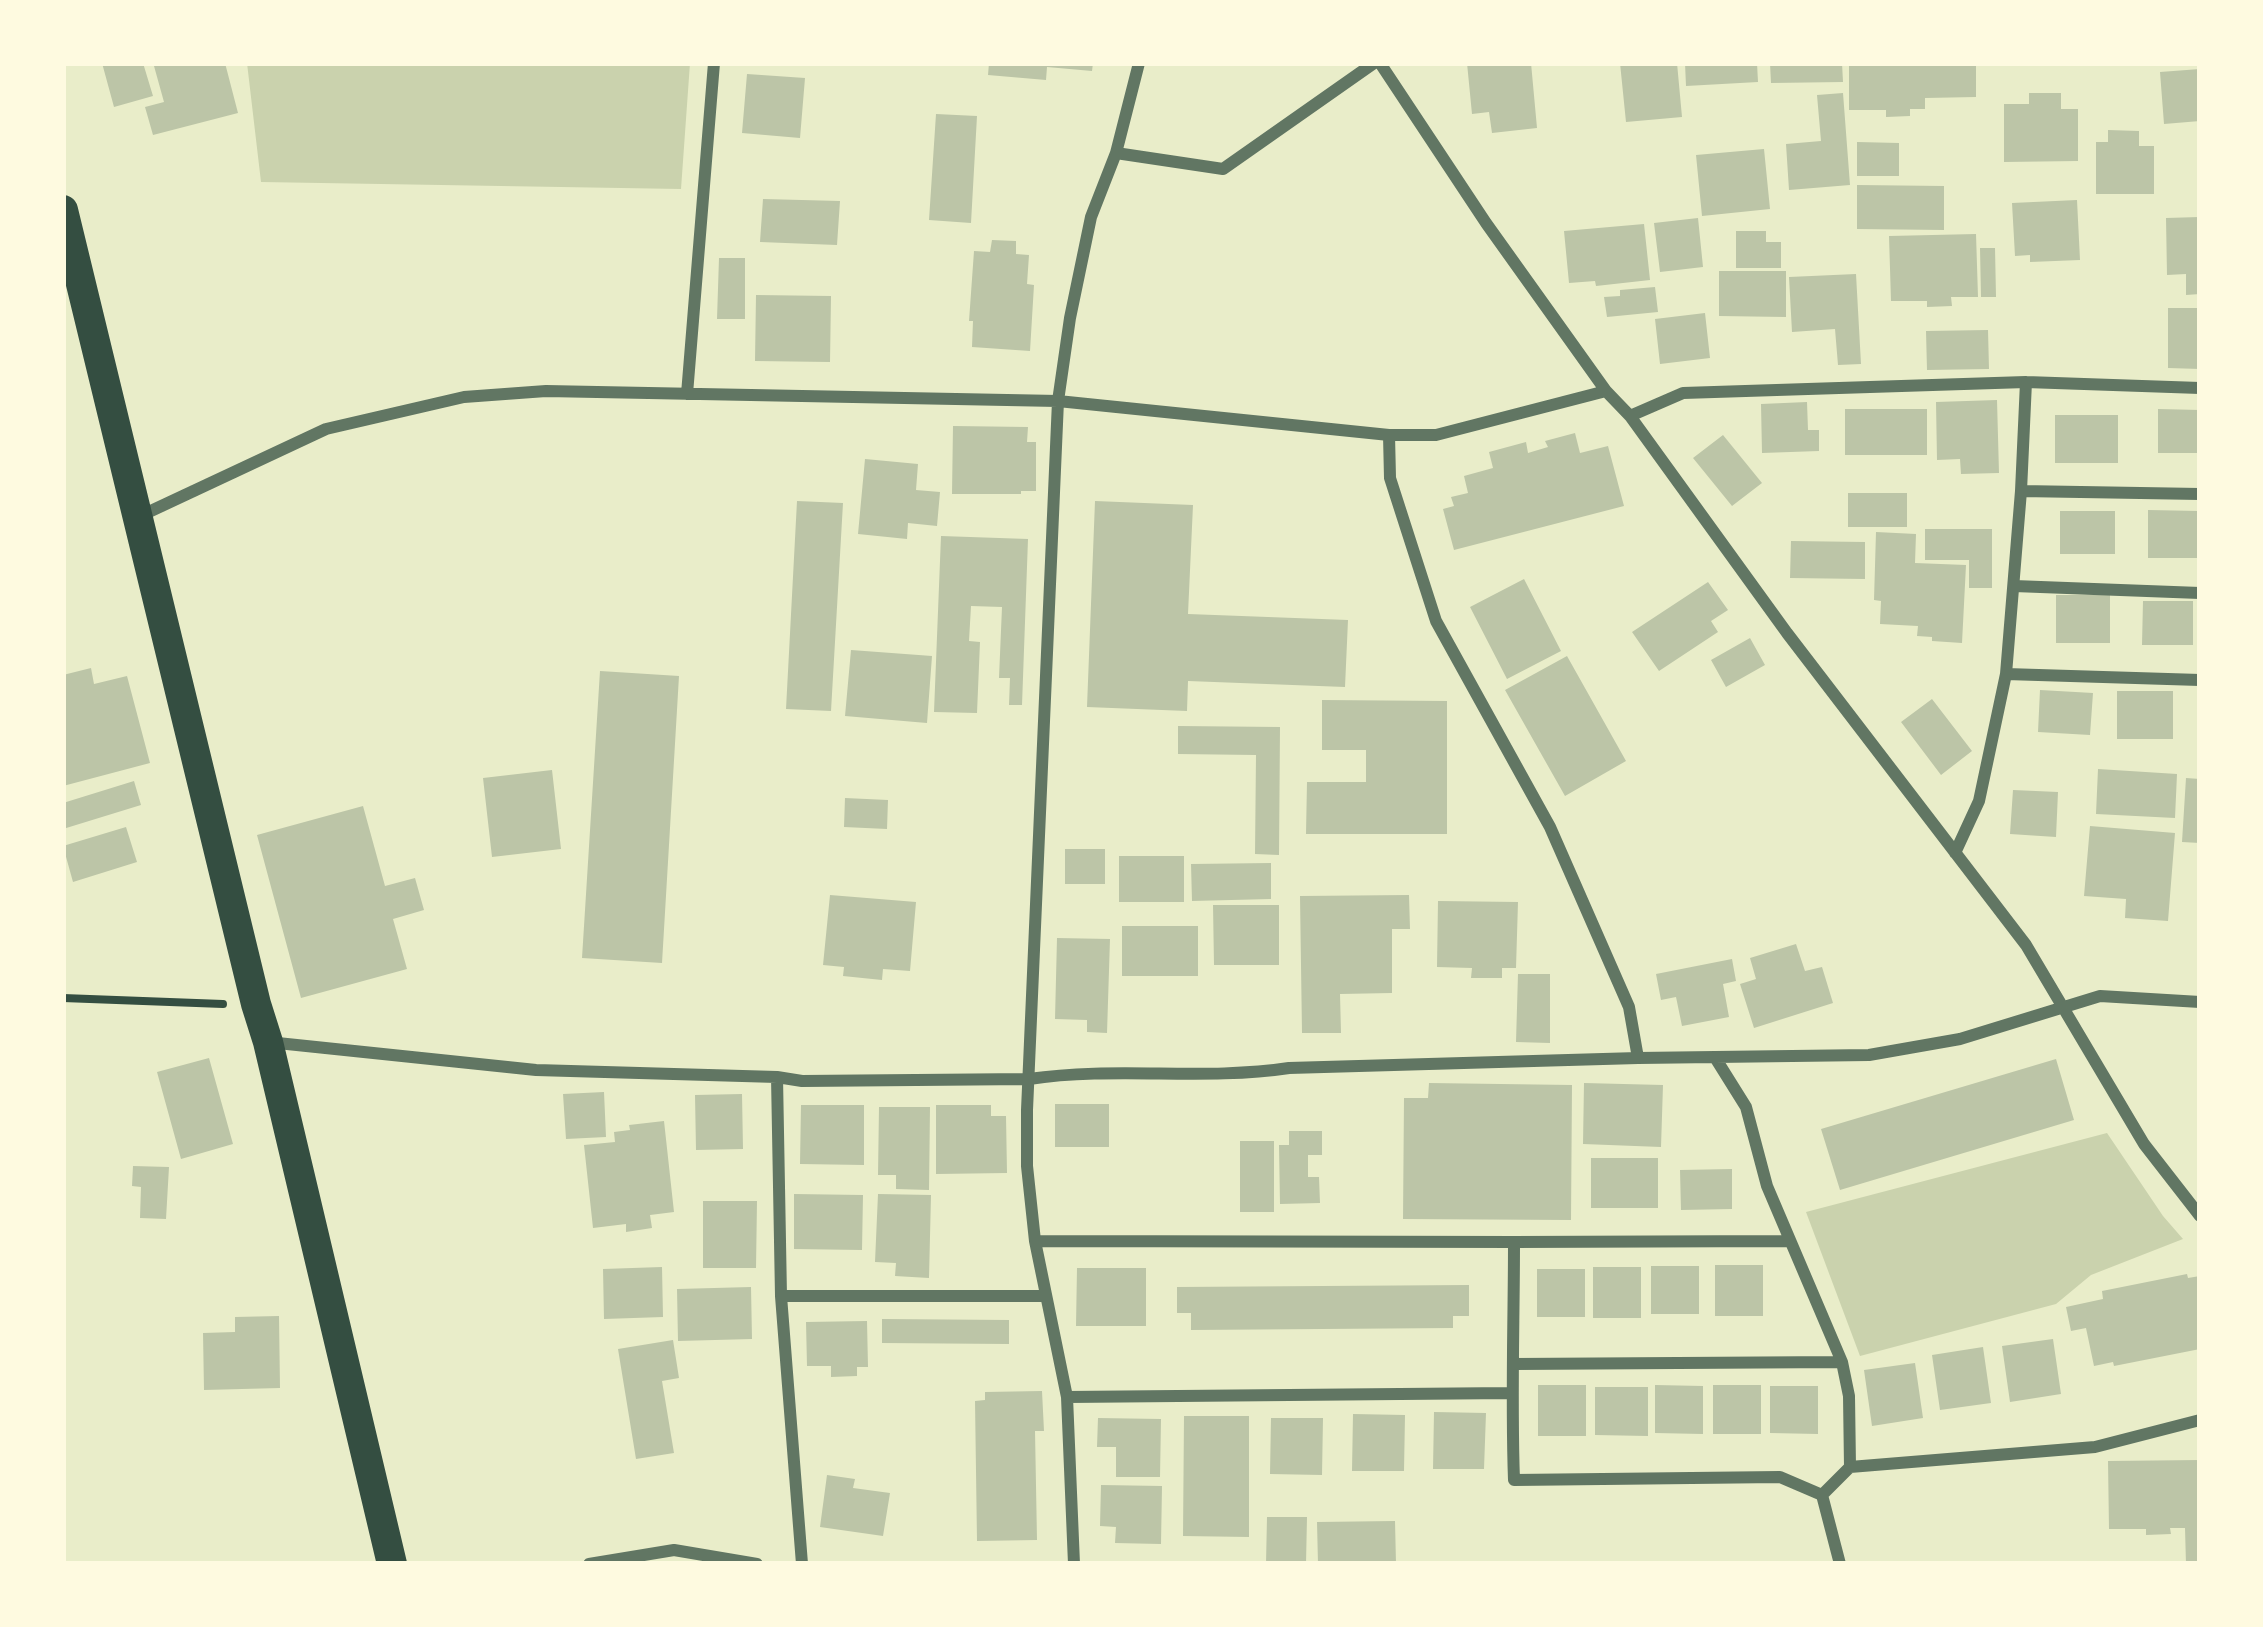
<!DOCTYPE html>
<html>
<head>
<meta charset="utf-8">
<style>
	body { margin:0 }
	#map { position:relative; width:2263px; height:1627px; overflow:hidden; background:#e9edc9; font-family:"Golos Text",sans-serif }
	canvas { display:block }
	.frame { position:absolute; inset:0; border:66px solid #fefae0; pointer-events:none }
</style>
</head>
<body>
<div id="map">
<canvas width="2263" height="1627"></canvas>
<div class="frame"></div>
</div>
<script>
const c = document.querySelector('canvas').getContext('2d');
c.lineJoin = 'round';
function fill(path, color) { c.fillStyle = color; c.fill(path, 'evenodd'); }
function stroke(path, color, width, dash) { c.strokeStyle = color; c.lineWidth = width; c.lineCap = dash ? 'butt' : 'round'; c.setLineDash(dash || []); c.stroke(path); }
const green = new Path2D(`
	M247,63H690L681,189L261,182Z
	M2107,1133L2163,1216L2183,1239L2091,1275L2056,1304L1860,1356L1806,1212Z`);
const building = new Path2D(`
	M102,63H143L153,96L114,107Z
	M165,63H225L238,113L153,135L145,107L164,102L154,66Z
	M989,63H1093L1092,71L1047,67L1046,80L988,75Z
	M1467,63H1531L1537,128L1492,133L1489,112L1472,114Z
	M1620,63H1677L1682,117L1626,122Z
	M1685,63H1757L1758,82L1686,86Z
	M1770,63H1842L1843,82L1771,83Z
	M1849,63H1976V97L1925,98V109H1910V116L1886,117V110H1849Z
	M2200,69V121L2164,124L2160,72Z
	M747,74L805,78L800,138L742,133Z
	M1843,93L1850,185L1789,190L1786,144L1821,141L1817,95Z
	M2029,93H2061V109H2078V161L2004,162V104H2029Z
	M936,114L977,116L971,223L929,220Z
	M2108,130L2139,131V146H2154V194H2096V142H2108Z
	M1857,142L1899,143V176H1857Z
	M1764,149L1770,209L1702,216L1696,155Z
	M1857,185L1944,186V230L1857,229Z
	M763,199L840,201L837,245L760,242Z
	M2077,200L2080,260L2030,262V255L2015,256L2012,203Z
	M2200,217V294L2186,295V274L2167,275L2166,218Z
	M1698,218L1703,267L1660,272L1654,223Z
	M1644,224L1650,280L1596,286L1595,281L1569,283L1564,231Z
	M1736,231H1766V242H1781V268H1736Z
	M1976,234L1978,297H1951L1952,306L1927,307V301H1891L1889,236Z
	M992,240L1016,241V254L1029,255L1027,284L1034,285L1030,351L972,347L973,321H969L974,251L990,252Z
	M1980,248H1995L1996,297H1981Z
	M719,258H745V319H717Z
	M1719,271H1786V317L1719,316Z
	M1856,274L1861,364L1838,365L1835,329L1792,332L1789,277Z
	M1655,287L1658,312L1607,317L1604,297L1620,296V290Z
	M756,295L831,296L830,362L755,361Z
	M2168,308H2200V369L2168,368Z
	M1705,313L1710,358L1660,364L1655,319Z
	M1988,330L1989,369L1927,370L1926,331Z
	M1997,400L1999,473L1961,474L1960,459L1937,460L1936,402Z
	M1807,402L1808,430H1819V451L1762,453L1761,404Z
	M1845,409H1927V455H1845Z
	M2158,409L2200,410V453H2158Z
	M2055,415H2118V463H2055Z
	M953,426L1028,427L1027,442H1036V491H1021V494H952Z
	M1575,433L1580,453L1608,446L1624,506L1454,550L1443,509L1454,506L1451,497L1468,493L1464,476L1493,468L1489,452L1526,442L1528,453L1548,447L1545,441Z
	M1723,435L1762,483L1732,506L1693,458Z
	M865,459L918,464L916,490L940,492L937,526L908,523L907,539L858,534Z
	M1848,493H1907V527H1848Z
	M797,501L843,503L831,711L786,709Z
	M1095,501L1193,505L1188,614L1348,620L1345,687L1188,681L1187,711L1087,707Z
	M2148,510L2200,511V558H2148Z
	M2060,511H2115V554H2060Z
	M1925,529H1992V588H1969V560H1925Z
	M1876,532L1916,534L1915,563L1966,565L1962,643L1932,641V637L1917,636L1918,626L1880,624L1881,601L1874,600Z
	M941,536L1028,539L1022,705H1009L1010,678H999L1002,607L971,606L969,641L980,642L977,713L934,712Z
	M1791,541L1865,542V579L1790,578Z
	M1524,579L1561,651L1507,679L1470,607Z
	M1708,582L1728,610L1711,621L1718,632L1659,671L1632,632Z
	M2056,595H2110V643H2056Z
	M2143,601H2193V645H2142Z
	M1750,638L1765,665L1726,687L1711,660Z
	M851,650L932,656L927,723L845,716Z
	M1567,656L1626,761L1565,796L1505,690Z
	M91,668L94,684L127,676L150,763L63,786V675Z
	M600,671L679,676L662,963L582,958Z
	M2040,690L2093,693L2090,735L2038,732Z
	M2117,691H2173V739H2117Z
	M1932,699L1972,751L1941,775L1901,722Z
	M1322,700L1447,701V834H1306L1307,782H1366V750H1322Z
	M1178,726L1280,727L1279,855L1255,854L1256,755L1178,754Z
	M2098,769L2177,774L2175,818L2096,814Z
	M552,770L561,849L492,857L483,778Z
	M2186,778L2200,779V843L2182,842Z
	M134,781L141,805L63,829V803Z
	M2013,790L2058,792L2056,837L2010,834Z
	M845,798L888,800L887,829L844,827Z
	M363,806L385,886L415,878L424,910L393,919L407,969L301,998L257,835Z
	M2090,826L2175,833L2168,921L2125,918L2126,899L2084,896Z
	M126,827L137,862L73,882L63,846Z
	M1065,849H1105V884H1065Z
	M1119,856H1184V902H1119Z
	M1271,863V899L1192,901L1191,864Z
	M830,895L916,902L910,971L883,969L882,980L843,976L844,967L823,965Z
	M1409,895L1410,929H1392V993L1340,994L1341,1033H1302L1300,896Z
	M1438,901L1518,902L1516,968H1502V978H1471L1472,968L1437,967Z
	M1213,905H1279V965H1214Z
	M1122,926H1198V976H1122Z
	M1057,938L1110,939L1107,1033L1087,1032V1020L1055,1019Z
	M1796,944L1805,971L1822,967L1833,1003L1754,1028L1740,984L1756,979L1750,958Z
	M1732,959L1736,981L1723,984L1729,1017L1682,1026L1676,997L1661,1000L1656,974Z
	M1518,974H1550V1043L1516,1042Z
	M209,1058L233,1144L181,1159L157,1072Z
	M2056,1059L2074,1120L1840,1190L1821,1129Z
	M1429,1083L1572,1085L1571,1220L1403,1219L1404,1098H1428Z
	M1584,1083L1663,1085L1661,1147L1583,1144Z
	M604,1092L606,1137L566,1139L563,1094Z
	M742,1094L743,1149L696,1150L695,1095Z
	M1055,1104H1109V1147H1055Z
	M801,1105H864V1165L800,1164Z
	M936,1105H991V1116H1006L1007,1173L936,1174Z
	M879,1107H930L929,1190L896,1189V1175H878Z
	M664,1121L674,1212L650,1215L652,1228L626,1232V1224L593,1228L584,1145L615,1142L614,1132L630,1130L629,1125Z
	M1289,1131H1322V1155H1308V1177H1319L1320,1203L1280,1204L1279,1145H1289Z
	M1240,1141H1274V1212H1240Z
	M1591,1158H1658V1208H1591Z
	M133,1166L169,1167L166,1219L140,1218L141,1187L132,1186Z
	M1732,1169V1209L1681,1210L1680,1170Z
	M794,1194L863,1195L862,1250L794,1249Z
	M878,1194L931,1195L929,1278L895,1276L896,1263L875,1262Z
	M703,1201H757L756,1268H703Z
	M1715,1265H1763V1316H1715Z
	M1651,1266H1699V1314H1651Z
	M662,1267L663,1317L604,1319L603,1269Z
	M1593,1267H1641V1318H1593Z
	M1077,1268H1146V1326H1076Z
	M1537,1269H1585V1317H1537Z
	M2187,1274L2188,1278L2200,1276V1349L2114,1366L2113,1362L2094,1366L2086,1328L2071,1331L2066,1307L2103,1299L2102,1291Z
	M1469,1285V1316H1453V1328L1191,1330V1313H1177V1287Z
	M751,1287L752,1339L678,1341L677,1289Z
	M279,1316L280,1388L204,1390L203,1333L235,1332V1317Z
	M882,1319L1009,1320V1344L882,1343Z
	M867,1321L868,1367H857V1376L831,1377V1366H807L806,1322Z
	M2053,1339L2061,1394L2010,1402L2002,1346Z
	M673,1340L679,1378L662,1381L674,1453L636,1459L618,1349Z
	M1983,1347L1991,1403L1940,1410L1932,1355Z
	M1915,1363L1923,1418L1872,1426L1864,1370Z
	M1538,1385H1586V1436H1538Z
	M1655,1385L1703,1386V1434L1655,1433Z
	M1713,1385H1761V1434H1713Z
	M1770,1386H1818V1434L1770,1433Z
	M1595,1387H1648V1436L1595,1435Z
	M1042,1391L1044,1431H1035L1037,1540L977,1541L975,1401L985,1400V1392Z
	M1434,1412L1486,1413L1484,1469H1433Z
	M1353,1414L1405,1415L1404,1471H1352Z
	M1184,1416H1249V1537L1183,1536Z
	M1098,1418L1161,1419L1160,1477H1116V1447H1097Z
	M1271,1418H1323L1322,1475L1270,1474Z
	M2200,1460V1564H2186L2185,1528H2170L2171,1534L2146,1535V1529H2109L2108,1461Z
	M827,1475L855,1479L853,1488L890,1493L883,1536L820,1527Z
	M1101,1485L1162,1486L1161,1544L1115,1543L1116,1527L1100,1526Z
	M1267,1517H1307L1306,1564H1266Z
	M1395,1521L1396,1564H1318L1317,1522Z`);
const path = new Path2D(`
	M63,998L223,1004`);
const minor = new Path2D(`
	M1139,63L1116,153L1223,169L1374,63
	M1380,63L1486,223L1606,391L1630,416L1787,633L2026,945L2144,1144L2200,1216
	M687,394L714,63
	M1630,416L1683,393L2026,382L2200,388
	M1389,435L1390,478L1436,621L1550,827L1629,1007L1638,1058
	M2021,491L2200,494
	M138,517L326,429L464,397L546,391L1058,401L1389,435H1436L1606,391
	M2014,586L2200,593
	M2006,674L2200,680
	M1955,853L1979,801L2006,674L2021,491L2026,382
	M268,1042L536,1070L777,1077L802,1081L1029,1079C1116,1066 1203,1081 1289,1068L1638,1058L1869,1055L1960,1039L2100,996L2200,1002
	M1716,1059L1746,1107L1767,1186L1842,1362L1849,1396L1850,1467L1822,1495L1840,1564
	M777,1077L781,1296L802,1564
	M1035,1241L1514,1242
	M1789,1241L1514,1242C1514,1321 1511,1400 1514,1480L1780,1477L1822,1495
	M781,1296H1045
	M1514,1364L1842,1362
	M1067,1397L1511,1393
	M1850,1467L2095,1447L2200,1420
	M589,1564L674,1550L757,1564
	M1074,1564L1067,1397L1035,1241L1027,1166V1110L1058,401L1070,318L1091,217L1116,153`);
const trunk = new Path2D(`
	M63,210L256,1004L268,1042L392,1564`);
fill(green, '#cad2ad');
fill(building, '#bcc5a7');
stroke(path, '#344e41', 8);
stroke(minor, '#617663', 12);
stroke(trunk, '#344e41', 30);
</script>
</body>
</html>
